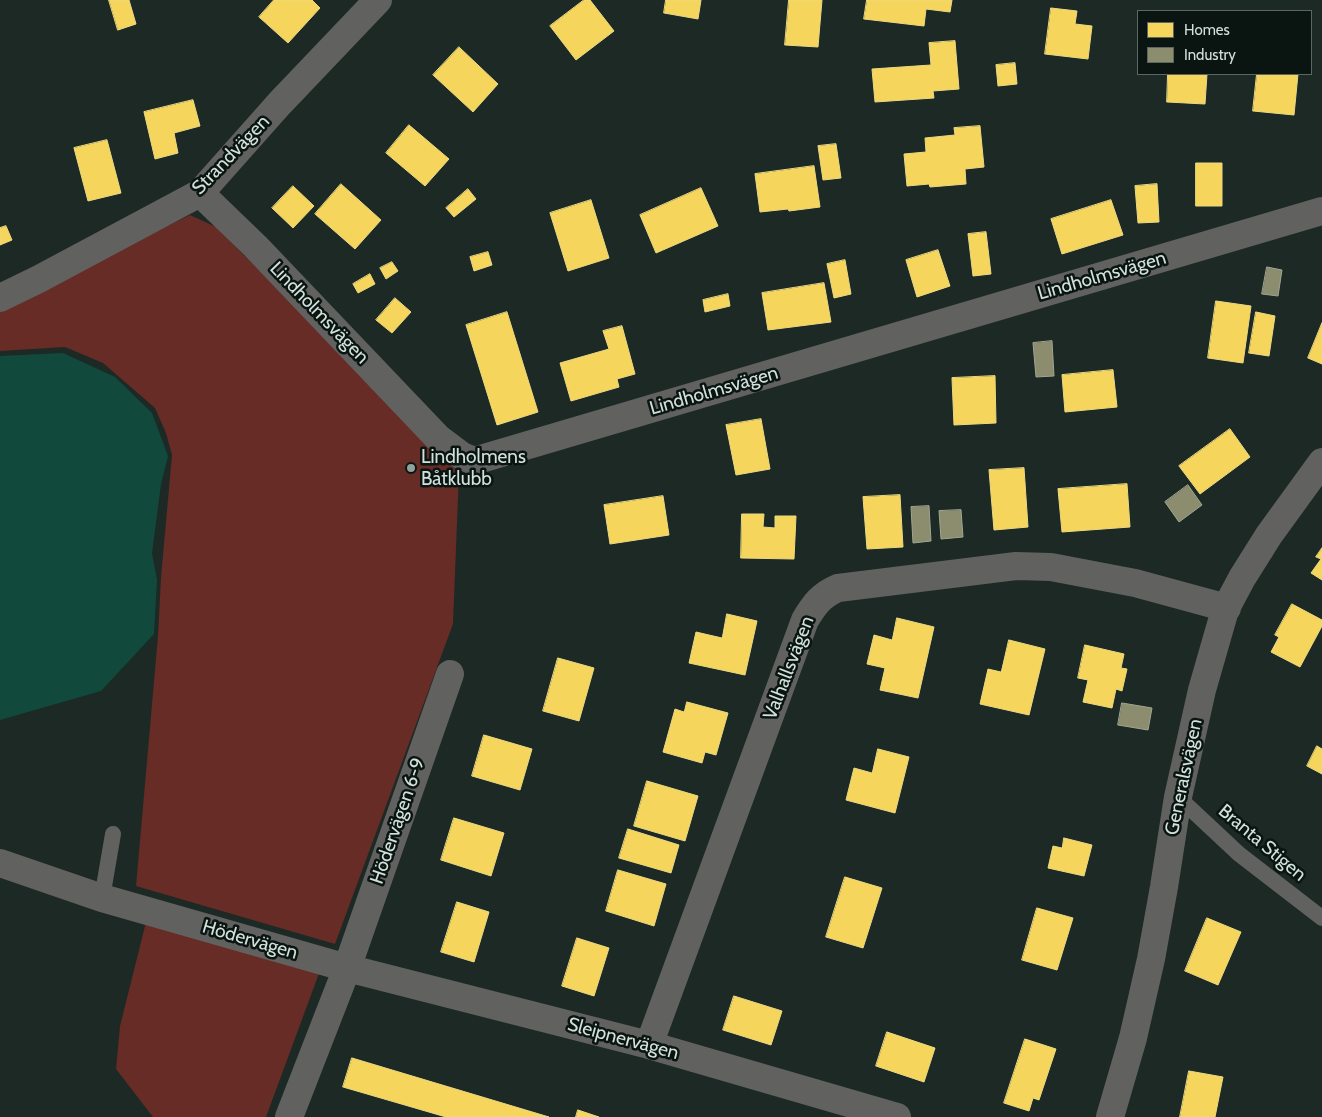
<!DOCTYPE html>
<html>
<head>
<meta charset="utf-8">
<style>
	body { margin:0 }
	#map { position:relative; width:1322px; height:1117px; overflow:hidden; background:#1c2925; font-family:Cabin,sans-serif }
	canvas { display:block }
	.legend { position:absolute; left:1137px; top:10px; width:175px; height:65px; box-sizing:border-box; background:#0a1512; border:1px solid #5a6763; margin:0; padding:6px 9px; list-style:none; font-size:15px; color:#d2e1dc }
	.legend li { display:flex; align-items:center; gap:10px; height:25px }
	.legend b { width:25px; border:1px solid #5a6763 }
</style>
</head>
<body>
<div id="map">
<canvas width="1322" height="1117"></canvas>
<ul class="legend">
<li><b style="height:14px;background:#f6d55c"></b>Homes</li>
<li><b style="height:14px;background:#8c8c6e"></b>Industry</li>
</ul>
</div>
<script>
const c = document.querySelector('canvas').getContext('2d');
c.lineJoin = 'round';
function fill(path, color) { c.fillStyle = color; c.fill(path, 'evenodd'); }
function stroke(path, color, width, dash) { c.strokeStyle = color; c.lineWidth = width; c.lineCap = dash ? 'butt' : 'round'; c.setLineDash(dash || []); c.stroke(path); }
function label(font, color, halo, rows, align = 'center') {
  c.font = font + ' Cabin,sans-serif'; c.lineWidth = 5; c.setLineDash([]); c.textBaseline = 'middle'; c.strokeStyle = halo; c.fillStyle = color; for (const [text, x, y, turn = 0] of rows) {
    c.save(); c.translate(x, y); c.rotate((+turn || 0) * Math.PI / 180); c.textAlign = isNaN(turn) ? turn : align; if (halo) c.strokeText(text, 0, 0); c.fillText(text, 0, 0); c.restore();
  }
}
const green = new Path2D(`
	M190,215L216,227L459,472L453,624L335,944L136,886L158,636L161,577L172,455L166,433L155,408L103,363L65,347L0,351V307Z
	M147,918L321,968L266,1117H153L116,1069L120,1026Z`);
const water = new Path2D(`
	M63,353L115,377L152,413L168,456L161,484L152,553L157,580L154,634L101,691L0,720V356Z`);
const homes = new Path2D(`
	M109,0H129L136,24L118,30Z
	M274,0H312L320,8L288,43L259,17Z
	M584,0H590L614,31L576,60L550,26Z
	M666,0H701L698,19L664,13Z
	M789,0H822L818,47L785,45Z
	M867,0H952L950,12L926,9L924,26L864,19Z
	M1051,8L1077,11L1075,24L1092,26L1088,59L1045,54Z
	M955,41L959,89L933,91L934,98L875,102L872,69L931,65L929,43Z
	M459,47L498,84L473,112L433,75Z
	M1015,63L1017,84L998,86L996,65Z
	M1168,74H1207L1205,104L1167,102Z
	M1257,74H1298L1294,115L1253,111Z
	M193,100L200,126L174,133L178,153L155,159L144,112Z
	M409,125L449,159L425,186L386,153Z
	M980,126L984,167L965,169L966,184L930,187L929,184L907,186L904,154L926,152L925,138L955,135L954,128Z
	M107,140L121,193L88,201L74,148Z
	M836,144L841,178L823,180L818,146Z
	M1196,163H1222V206H1196Z
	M814,166L820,207L789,211L788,209L760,212L755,174Z
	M341,184L381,220L355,249L315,214Z
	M1157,184L1159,222L1138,223L1135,186Z
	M293,186L314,206L293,228L272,208Z
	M701,188L718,226L656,253L640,215Z
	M468,189L476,199L454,217L446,208Z
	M591,200L609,258L568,271L550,213Z
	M1111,200L1123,235L1062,254L1051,219Z
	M6,226L12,240L0,245V228Z
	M986,232L991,274L973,276L968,234Z
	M938,250L950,286L917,297L906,260Z
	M488,252L492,265L474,271L470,257Z
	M845,260L851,294L834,298L827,264Z
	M392,262L398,271L386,279L380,268Z
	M370,274L375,284L358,293L353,284Z
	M824,283L831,322L768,330L762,293Z
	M728,294L730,306L705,312L703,300Z
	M395,298L411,312L392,333L376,320Z
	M1216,301L1251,306L1243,363L1208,358Z
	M507,312L538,412L497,425L466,325Z
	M1256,312L1275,316L1269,356L1249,353Z
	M1322,323V364L1308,358Z
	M622,326L635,374L617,379L619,387L571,401L560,363L609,349L603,331Z
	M1113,370L1117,407L1065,412L1062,375Z
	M995,376L996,423L954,425L952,378Z
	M761,419L770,469L736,475L726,425Z
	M1230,429L1250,457L1200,494L1179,466Z
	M1024,468L1028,527L994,530L989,470Z
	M1127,484L1130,527L1062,532L1058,489Z
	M900,495L903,547L867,549L863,497Z
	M663,496L669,535L610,544L604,505Z
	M742,514H764L763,527L775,528V516H796L794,559L741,558Z
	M1322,548V580L1311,573L1321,559L1316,557Z
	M1292,604L1322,620V626L1300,667L1271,652L1279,637L1275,635Z
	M727,614L757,621L745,675L689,663L696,632L722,638Z
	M897,618L934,627L918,698L880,690L885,668L867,664L874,635L892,640Z
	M1009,640L1045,649L1029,715L980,704L988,669L1001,672Z
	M1085,645L1124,654L1121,668L1127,669L1122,691L1116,689L1112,708L1083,702L1088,680L1078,678Z
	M558,658L594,668L579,721L543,711Z
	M687,702L728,713L716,755L705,752L702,763L663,752L675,709L684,712Z
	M484,735L532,749L520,790L472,776Z
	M1317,746L1322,749V774L1307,766Z
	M878,749L909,757L895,813L846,800L854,768L872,773Z
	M647,781L698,796L685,841L634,826Z
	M454,818L504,833L491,876L441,860Z
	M628,829L679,845L671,873L619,858Z
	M1064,838L1092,845L1084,876L1048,868L1053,846L1062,848Z
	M618,870L666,884L654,926L606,911Z
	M845,877L882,888L863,948L826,937Z
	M457,902L489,912L474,962L441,952Z
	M1037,908L1073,918L1057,970L1022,960Z
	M1207,918L1241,932L1218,985L1185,971Z
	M577,938L609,948L594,996L562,986Z
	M734,996L782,1011L771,1045L723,1030Z
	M887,1032L935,1048L924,1082L876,1066Z
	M1025,1039L1056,1049L1039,1100L1033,1098L1029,1111L1004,1103Z
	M352,1058L549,1117H446L343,1087Z
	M1189,1071L1223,1077L1215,1117H1180Z
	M578,1110L599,1117H576Z`);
const industry = new Path2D(`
	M1267,267L1282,270L1278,296L1262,294Z
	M1052,341L1054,376L1036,377L1033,343Z
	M1188,485L1202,505L1179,522L1165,502Z
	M929,506L931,541L913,543L911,507Z
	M961,510L963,537L941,539L939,511Z
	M1122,703L1152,708L1148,730L1118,725Z`);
const service = new Path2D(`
	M1178,797L1239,854L1322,918
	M102,898L113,834`);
const minor = new Path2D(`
	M200,193L255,246L438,438L462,456L474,461L1322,211
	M0,298L39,279L200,193L279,104L378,0
	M0,863L102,898L347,968L649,1045L897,1117
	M649,1045L805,620C814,605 821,595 838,588L1016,566L1051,567L1135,583L1227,608
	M289,1117L347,968L450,674
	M1110,1117L1133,1038L1151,959L1164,887L1178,797L1202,690L1225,610L1242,578L1269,535L1322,462`);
const markers = [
	[411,468,5,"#92a19c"]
];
const streetNames = [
	["Strandvägen",231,155,-46],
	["Lindholmsvägen",1102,276,-16],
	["Lindholmsvägen",319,313,46],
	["Lindholmsvägen",714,391,-16],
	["Valhallsvägen",789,668,-69],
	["Generalsvägen",1184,777,-78],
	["Hödervägen 6-9",398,821,-71],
	["Branta Stigen",1262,843,40],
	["Hödervägen",250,940,16],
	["Sleipnervägen",623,1039,15]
];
const poiNames = [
	["Lindholmens",421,457],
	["Båtklubb",421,479]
];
fill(green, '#662c25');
fill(water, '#114a3d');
fill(homes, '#f6d55c');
stroke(homes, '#ebd982', 1);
fill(industry, '#8c8c6e');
stroke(industry, '#a1a68f', 1);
stroke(service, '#616160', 16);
stroke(minor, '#616160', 28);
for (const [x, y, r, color] of markers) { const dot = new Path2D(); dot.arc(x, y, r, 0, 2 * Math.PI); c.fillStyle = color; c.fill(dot); stroke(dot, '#0a1512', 2); }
label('19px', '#d2e1dc', '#0a1512', streetNames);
label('19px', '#d2e1dc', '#0a1512', poiNames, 'left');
</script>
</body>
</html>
